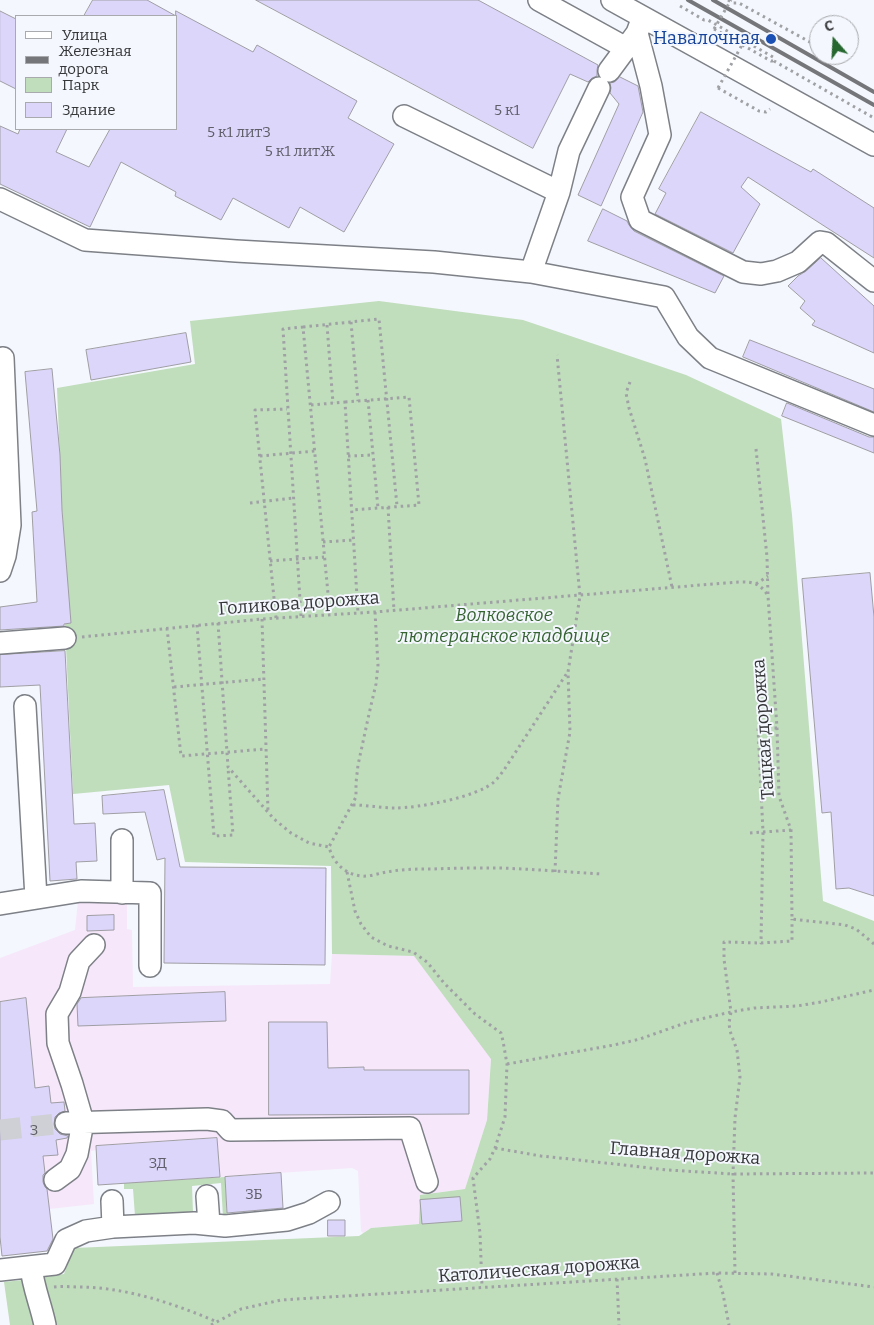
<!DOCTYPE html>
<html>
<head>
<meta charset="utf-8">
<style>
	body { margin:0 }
	#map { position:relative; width:874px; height:1325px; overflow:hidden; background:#f4f7fd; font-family:Bitter,serif }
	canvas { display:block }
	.legend { position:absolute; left:15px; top:15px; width:162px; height:115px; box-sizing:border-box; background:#f4f7fd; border:1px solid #a8aaae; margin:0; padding:6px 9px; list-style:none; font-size:15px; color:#353638 }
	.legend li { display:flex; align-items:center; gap:10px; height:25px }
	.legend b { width:25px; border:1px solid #a8aaae }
	.north { position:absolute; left:809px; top:15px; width:50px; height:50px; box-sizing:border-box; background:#f4f7fd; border:1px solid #a8aaae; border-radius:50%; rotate:341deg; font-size:14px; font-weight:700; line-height:20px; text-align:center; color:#353638 }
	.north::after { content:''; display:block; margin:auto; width:18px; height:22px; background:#266730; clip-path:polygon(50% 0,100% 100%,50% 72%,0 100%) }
</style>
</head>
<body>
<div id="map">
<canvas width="874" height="1325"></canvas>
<ul class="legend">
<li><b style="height:6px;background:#fff"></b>Улица</li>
<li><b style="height:6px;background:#75767a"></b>Железная дорога</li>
<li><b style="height:14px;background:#c0ddbc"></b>Парк</li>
<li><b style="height:14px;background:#ddd6fb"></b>Здание</li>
</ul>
<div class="north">С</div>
</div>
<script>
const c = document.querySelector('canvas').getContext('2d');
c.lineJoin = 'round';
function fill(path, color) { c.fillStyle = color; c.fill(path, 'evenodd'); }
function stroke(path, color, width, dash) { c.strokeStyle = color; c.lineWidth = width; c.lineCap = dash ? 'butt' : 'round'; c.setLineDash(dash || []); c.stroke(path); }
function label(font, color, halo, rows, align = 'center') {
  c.font = font + ' Bitter,serif'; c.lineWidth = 4; c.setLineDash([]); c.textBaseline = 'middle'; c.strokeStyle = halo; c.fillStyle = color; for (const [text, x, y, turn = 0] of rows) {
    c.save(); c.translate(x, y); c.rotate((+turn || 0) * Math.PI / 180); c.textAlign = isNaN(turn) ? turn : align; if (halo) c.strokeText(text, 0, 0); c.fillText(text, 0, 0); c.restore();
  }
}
const medical = new Path2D(`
	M78,901L127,902V929L132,930L133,987L330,984L332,954L414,956L491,1058L487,1120L465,1189L420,1195L419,1224L371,1228L363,1233L361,1231L358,1171L352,1168L220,1177L217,1138L96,1146V1150L91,1151L94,1204L49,1209L54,1250L2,1256L0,1237V958L75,930Z`);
const green = new Path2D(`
	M379,301L523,320L686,375L781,419L792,515L823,901L874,921V1325H10L4,1282L32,1279L64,1274L74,1248L359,1236L371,1228L419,1224L420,1195L465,1189L487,1120L491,1059L414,956L332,954L331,866L185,862L169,785L73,794L65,626V624L70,623L62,510L57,388L195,364L190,321Z
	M225,1177L227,1216L223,1217L221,1183L192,1186L193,1213L135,1216L133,1189H124V1183Z`);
const building = new Path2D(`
	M93,0H147L176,16H84Z
	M256,0H478L598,65L597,70V76L592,78L588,82L570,74L533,148Z
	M0,11L16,19V89L0,81Z
	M176,11L253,52L257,45L357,101L348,118L394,144L344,232L300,207L289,228L233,198L221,220L175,196L176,192L121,162L90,227L0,184V126L18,134L20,129H67L56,152L89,167L110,129H176Z
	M620,77L638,86L643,112L601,206L578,195L619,104L610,93L611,88L610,83L614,82Z
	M701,112L811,172L813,169L874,208V258L748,177L741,187L760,204L733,253L655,214L666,193L659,189Z
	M603,209L627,221L629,225L634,231L724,276L715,293L588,241Z
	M821,258L874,306V353L812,325L815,321L800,308L805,301L788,286L798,276L806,271Z
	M186,333L191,362L91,380L86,350Z
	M750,340L874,389V412L743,357Z
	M52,369L60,455L62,510L71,623L64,624V626L0,630V607L37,602L32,512L37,511L25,372Z
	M787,403L869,437H874V453L782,416Z
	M870,573L874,617V896L849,888L836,889L831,812L822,813L802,579Z
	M65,651L74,824L95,823L97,861L76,862L77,879L50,881L40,685L0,687V655Z
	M164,790L180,867L326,868L325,965L164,963L165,858L157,860L145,812L103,814L102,796Z
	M114,915V930L87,931V916Z
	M225,992L226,1021L78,1026L77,1004L81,998Z
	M26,998L35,1088L49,1086L51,1103L64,1102L65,1111L59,1113L55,1117L54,1124L55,1129L60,1134L68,1136L67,1138L56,1140L58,1155L43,1156L45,1173L43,1175V1182L45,1187L47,1189L53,1239L47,1251L2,1256L0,1237V1002Z
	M269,1022H327L328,1068L364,1067V1070H469V1114L269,1115Z
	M217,1138L220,1177L98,1185L96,1146Z
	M281,1173L283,1208L227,1213L225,1177Z
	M460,1197L462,1221L422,1224L420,1200Z
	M328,1220H345V1236H328Z`);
const minorTunnel = new Path2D(`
	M0,1130L66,1123`);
const path = new Path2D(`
	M728,0L733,3H739L819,47
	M680,6L704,20H708L773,57L774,61L874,118
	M714,29L771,61H774
	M834,55L836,56
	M718,88L759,111L766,112L770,109
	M351,322L358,401
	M327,325L333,403
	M303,327L379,319L397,506
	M630,382L626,393L629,408L645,459L672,587
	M368,400L378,508
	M345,402L409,397L419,505L352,510
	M311,405L345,402L358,613
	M756,449L767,557L768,596L777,728L779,796L791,830L792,919L845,925L856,929L874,944
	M260,456L315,451
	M348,456L373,455
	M250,503L293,498
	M388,507L394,611
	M323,542L354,540
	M270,561L324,557
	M756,584L768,576
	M375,612L378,665L376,684L369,714L358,765L356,783V797L329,847C333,862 344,874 361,876C370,877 379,873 387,872C402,869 418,869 433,869C455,868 477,868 498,868C533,869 567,872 602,874
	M301,616L283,329L303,327L330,615
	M276,618L255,410L287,409
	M262,619L268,811
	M218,623L228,767L274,819L291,833L309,843L329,847
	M197,625L214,836L233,835L228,767
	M167,628L181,756L266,749
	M82,637L262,619L375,612L725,583C743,582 758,578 768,596
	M174,687L263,679
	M777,728H758L763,832L761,943L792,941V919
	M353,805C367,805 381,808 395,808C419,808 477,797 494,782C498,778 501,774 504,770L567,673
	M750,833L791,830
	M347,872L355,911L361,924L371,937L388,946L413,952L427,962L444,983L475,1014L501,1033L503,1041L507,1064L505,1117L495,1148L490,1159L473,1178L480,1233L482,1287
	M555,872L558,799L570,732L568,672L580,596L557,355
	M507,1064L614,1045L640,1039L688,1022L731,1012L754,1008L797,1006L821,1002L874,990
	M495,1148L541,1156L570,1159L668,1170L733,1174L874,1173
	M717,1273L723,1294L729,1325
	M735,1273L733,1174L735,1118L740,1077L737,1050L730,1031L729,1023L731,1012L724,959V942L761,943
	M617,1279L619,1325
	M54,1287C63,1286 72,1287 81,1287C128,1288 172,1303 215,1321
	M211,1325L241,1309L281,1300L717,1273L772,1274L874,1287`);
const minor = new Path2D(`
	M539,0L626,48L637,33L640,25
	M612,0L874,145
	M637,33L651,86L660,135L632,197L640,220L743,272L761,274L777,271L798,262L820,242L826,243L874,281
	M609,71L626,48
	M404,116L559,192
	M0,199L85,240L236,251L434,262L531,272L559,192L569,151L599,88
	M531,272L664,297L688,337L710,358L874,425
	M0,571L5,556L10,525L3,358
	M0,643L65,638
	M25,706L36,898
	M122,893V840
	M0,904L81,891L150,893V966
	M66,1123L207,1119L222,1121L230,1130L410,1128L427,1182
	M55,1180L70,1169L77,1154L83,1122L72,1084L58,1043L57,1014L70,992L79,961L94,945
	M207,1196L209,1224
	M112,1201L113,1227
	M31,1267C33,1287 41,1305 45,1325
	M0,1270L55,1264L66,1240L86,1231L113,1227L194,1223L225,1226L287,1220L309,1213L329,1202`);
const rail = new Path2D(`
	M688,0L874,105
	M713,0L874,92`);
const pathBridge = new Path2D(`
	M714,29L731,0
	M718,88L742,45`);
const markers = [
	[771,39,6,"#1a4fb4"]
];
const numberNames = [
	["5 к1",507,111],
	["5 к1 литЗ",239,133],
	["5 к1 литЖ",300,152],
	["3",34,1131],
	["3Д",158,1164],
	["3Б",254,1195]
];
const transitNames = [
	["Навалочная",760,39]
];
const streetNames = [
	["Голикова дорожка",299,604,-4],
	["Тацкая дорожка",764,729,-94],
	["Главная дорожка",685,1154,4],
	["Католическая дорожка",539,1270,-4]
];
const parkNames = [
	["Волковское",504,616],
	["лютеранское кладбище",504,637]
];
fill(medical, '#f6e7fa');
fill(green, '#c0ddbc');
fill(building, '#ddd6fb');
stroke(building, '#9f9ea4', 1);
stroke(minorTunnel, '#ced0d6', 21, [21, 11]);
stroke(minor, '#7d8086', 24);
stroke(path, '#9fa1a5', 3, [2.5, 4]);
stroke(minor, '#fff', 21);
stroke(rail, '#75767a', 4);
stroke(pathBridge, '#9fa1a5', 3, [2.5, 4]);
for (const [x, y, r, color] of markers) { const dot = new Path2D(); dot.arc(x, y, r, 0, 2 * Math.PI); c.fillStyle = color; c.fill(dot); stroke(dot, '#f4f7fd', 2); }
label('15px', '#5f5e69', null, numberNames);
label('18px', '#164399', '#f4f7fd', transitNames, 'right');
label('18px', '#353638', '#f4f7fd', streetNames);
label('italic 18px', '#356331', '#f4f7fd', parkNames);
</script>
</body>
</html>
